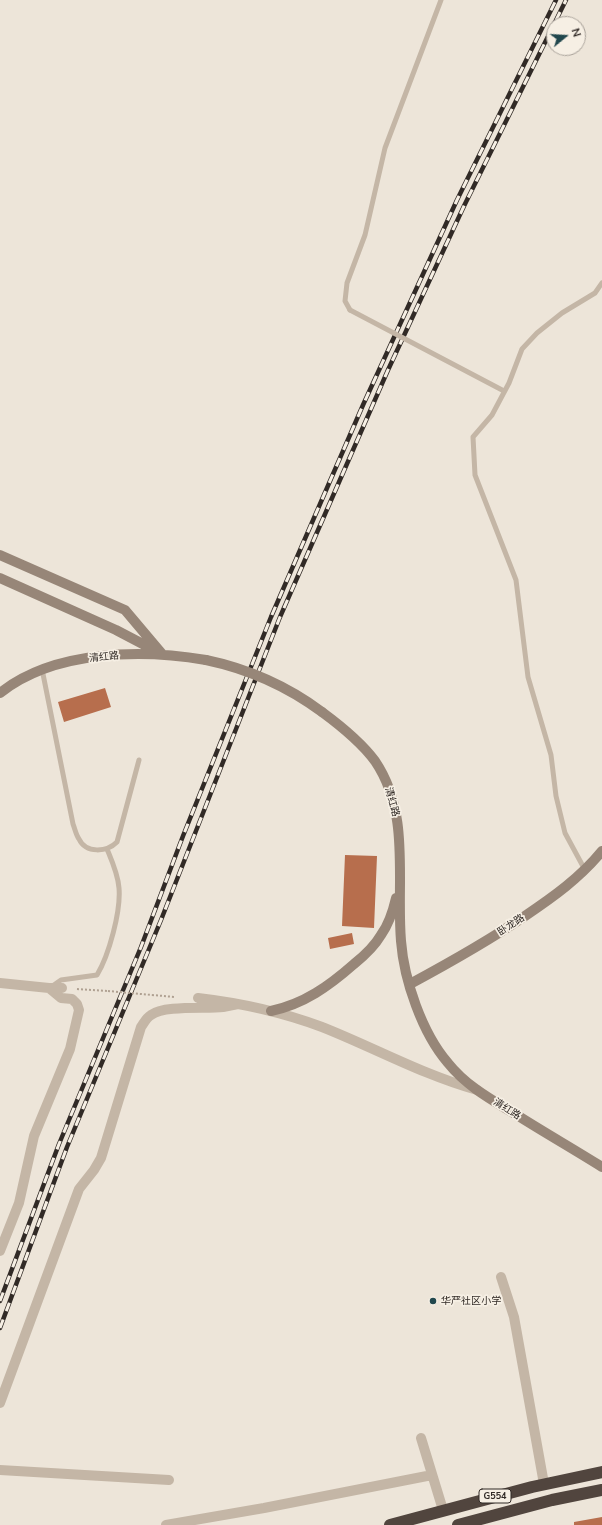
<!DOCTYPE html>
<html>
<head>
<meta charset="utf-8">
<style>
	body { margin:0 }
	#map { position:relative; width:602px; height:1525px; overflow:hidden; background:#ede5d9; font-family:Mulish,sans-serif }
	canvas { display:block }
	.north { position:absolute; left:546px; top:16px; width:40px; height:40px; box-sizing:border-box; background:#f6efe4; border:1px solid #a7a098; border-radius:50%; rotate:72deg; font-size:11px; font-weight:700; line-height:16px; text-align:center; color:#312a26 }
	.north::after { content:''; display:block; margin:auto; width:14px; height:18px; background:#21474d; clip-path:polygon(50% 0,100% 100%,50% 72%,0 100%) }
</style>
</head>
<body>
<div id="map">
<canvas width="602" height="1525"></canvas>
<div class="north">N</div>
</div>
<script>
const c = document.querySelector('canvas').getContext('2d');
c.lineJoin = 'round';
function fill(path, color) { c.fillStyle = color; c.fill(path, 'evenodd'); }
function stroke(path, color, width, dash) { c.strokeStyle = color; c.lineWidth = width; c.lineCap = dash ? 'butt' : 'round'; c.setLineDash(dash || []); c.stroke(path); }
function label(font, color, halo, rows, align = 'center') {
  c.font = font + ' Mulish,"Noto Sans SC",sans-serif'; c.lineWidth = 3.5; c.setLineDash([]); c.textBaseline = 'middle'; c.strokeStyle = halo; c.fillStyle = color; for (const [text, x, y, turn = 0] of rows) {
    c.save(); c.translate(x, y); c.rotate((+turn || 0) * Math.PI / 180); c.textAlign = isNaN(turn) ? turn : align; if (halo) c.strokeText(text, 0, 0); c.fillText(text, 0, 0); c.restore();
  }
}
const building = new Path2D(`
	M105,688L111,707L64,722L58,702Z
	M345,855L377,856L374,928L342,926Z
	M352,933L354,944L330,949L328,938Z
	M602,1517V1525H574V1522Z`);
const path = new Path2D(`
	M77,989L108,991
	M152,995L175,997`);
const lane = new Path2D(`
	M350,310L345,301L347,283L365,235L385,148L441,0
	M42,669L73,824C75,829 76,835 79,839C86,854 107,852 117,842L139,760
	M585,870L565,833L556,796L551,755L528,677L516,580L475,475L473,437L492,415L509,383L522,349L537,333L562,313L595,293L602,283
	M51,987L61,980L97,975C109,955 121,911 119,888C118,874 112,861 107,849`);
const street = new Path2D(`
	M0,983L49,988H62
	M198,998C241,1003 282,1012 322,1027C375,1048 423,1075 477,1090
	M0,1251L19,1203L34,1136L70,1049L79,1010L77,1004L72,999L61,998L49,988
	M501,1277L514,1317L544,1484
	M0,1403L79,1189L94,1170L101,1158L141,1027C144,1023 146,1018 151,1015C164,1005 206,1009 223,1007C228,1006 233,1005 238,1004
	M421,1438L443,1510
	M0,1470L169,1480
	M166,1525L264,1508L432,1475`);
const secondary = new Path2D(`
	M0,555L125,610L163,655
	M0,578L116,630L158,652
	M0,693C54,650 141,649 206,660
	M322,712C341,726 361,742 375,761C411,814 396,881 401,941C404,980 422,1033 448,1063C467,1087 494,1101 520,1117C547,1134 575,1150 602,1167
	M410,984C449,963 488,941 525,916C553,897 580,878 602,851
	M271,1011C304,1004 329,986 354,964C364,956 374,947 381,935C389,924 393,911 396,898`);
const highway = new Path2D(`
	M390,1525L532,1487L602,1472
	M458,1525L552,1500L602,1490`);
const rail = new Path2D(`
	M0,1301L59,1144L141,947L183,836L271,617L363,405L457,200L556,0
	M0,1328L67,1147L161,920L280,617L388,370L464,206L566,0`);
const pathBridge = new Path2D(`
	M108,991L152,995`);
const laneBridge = new Path2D(`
	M350,310L504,391`);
const secondaryBridge = new Path2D(`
	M206,660C249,669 287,686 322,712`);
const markers = [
	[433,1301,4,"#21474d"]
];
const shields = [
	[495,1496,32]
];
const shieldNames = [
	["G554",495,1496]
];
const streetNames = [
	["清红路",104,657,-6],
	["清红路",392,802,75],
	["卧龙路",511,925,-33],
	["清红路",507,1109,32]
];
const poiNames = [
	["华严社区小学",441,1301]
];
fill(building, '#b76e4d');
stroke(path, '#afa091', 2, [2, 2]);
stroke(lane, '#c4b6a6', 5);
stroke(street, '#c4b6a6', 10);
stroke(secondary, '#978678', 10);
stroke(highway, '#51453e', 12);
stroke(rail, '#312a26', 4.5);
stroke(rail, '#f6efe4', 3, [9]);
stroke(pathBridge, '#afa091', 2, [2, 2]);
stroke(laneBridge, '#c4b6a6', 5);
stroke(secondaryBridge, '#978678', 10);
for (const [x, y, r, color] of markers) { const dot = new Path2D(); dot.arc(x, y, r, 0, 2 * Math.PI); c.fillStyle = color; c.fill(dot); stroke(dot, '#f6efe4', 1.5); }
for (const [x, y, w] of shields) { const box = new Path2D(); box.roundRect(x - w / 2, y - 7, w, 14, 3); c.fillStyle = '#f6efe4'; c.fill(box); stroke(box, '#312a26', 1); }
label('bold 9px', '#312a26', null, shieldNames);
label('10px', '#312a26', '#f6efe4', streetNames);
label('10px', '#312a26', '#f6efe4', poiNames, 'left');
</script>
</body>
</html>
